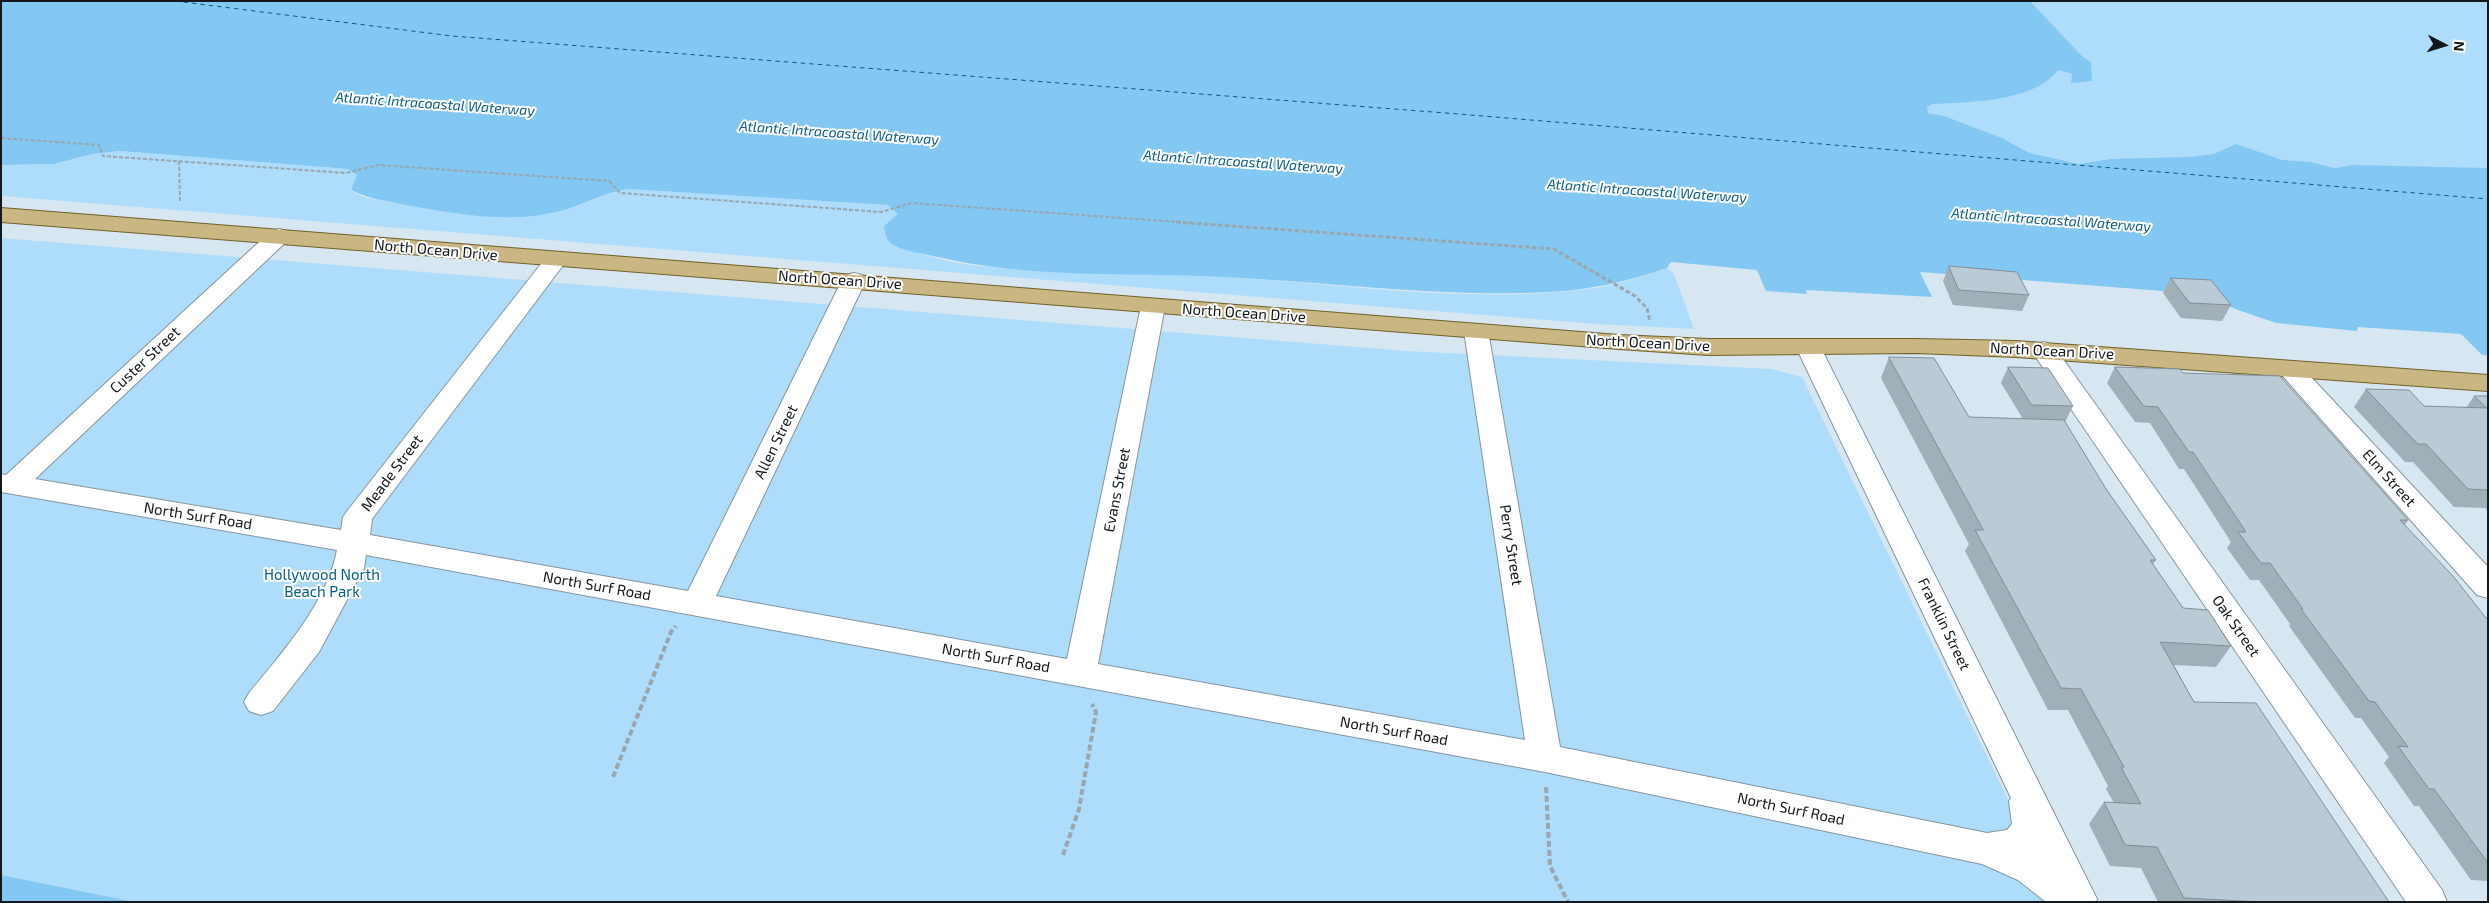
<!DOCTYPE html>
<html>
<head>
<meta charset="utf-8">
<style>
	body { margin:0 }
	#map { position:relative; width:2489px; height:903px; overflow:hidden; background:#d7e7f2; font-family:"Exo 2",sans-serif }
	canvas { display:block }
	.frame { position:absolute; inset:0; border:2px solid #12181b; pointer-events:none }
	.north { position:absolute; left:2419px; top:20px; width:50px; height:50px; -webkit-text-stroke:4px #fff; paint-order:stroke; rotate:95deg; font-size:14px; font-weight:700; line-height:20px; text-align:center; color:#12181b }
	.north::after { content:''; display:block; margin:auto; width:18px; height:22px; background:#12181b; clip-path:polygon(50% 0,100% 100%,50% 72%,0 100%) }
</style>
</head>
<body>
<div id="map">
<canvas width="2489" height="903"></canvas>
<div class="frame"></div>
<div class="north">N</div>
</div>
<script>
const c = document.querySelector('canvas').getContext('2d');
c.lineJoin = 'round';
function fill(path, color) { c.fillStyle = color; c.fill(path, 'evenodd'); }
function stroke(path, color, width, dash) { c.strokeStyle = color; c.lineWidth = width; c.lineCap = dash ? 'butt' : 'round'; c.setLineDash(dash || []); c.stroke(path); }
function label(font, color, halo, rows, align = 'center') {
  c.font = font + ' "Exo 2",sans-serif'; c.lineWidth = 4; c.setLineDash([]); c.textBaseline = 'middle'; c.strokeStyle = halo; c.fillStyle = color; for (const [text, x, y, turn = 0] of rows) {
    c.save(); c.translate(x, y); c.rotate((+turn || 0) * Math.PI / 180); c.textAlign = isNaN(turn) ? turn : align; if (halo) c.strokeText(text, 0, 0); c.fillText(text, 0, 0); c.restore();
  }
}
const green = new Path2D(`
	M2030,1H2488V170L2352,165L2335,168L2319,164L2192,157L2154,160L2110,159L2079,164L2030,153L2010,142L1944,116L1928,113L1926,107L1933,104L2043,84L2059,70L2072,74L2091,62L2082,56Z
	M120,151L348,169L357,175L351,191L366,198C427,208 499,225 560,211C585,206 602,193 628,189L888,205L898,214L894,246C919,253 945,262 970,265C1055,275 1140,272 1224,277C1347,284 1473,305 1596,288C1620,284 1644,276 1667,268L1674,274L1694,329L1596,324L1,196V165L54,164L92,154Z
	M1,238L1407,351L1772,369L1802,377L2058,902H135L1,875Z`);
const water = new Path2D(`
	M1,1H2030L2082,56L2091,62L2092,81L2071,83L2072,74L2059,70C2053,75 2048,81 2041,85C2009,102 1969,102 1933,104L1927,107L1928,113L1944,116L2002,138L2030,153L2079,164L2110,159L2190,157L2214,154L2236,144L2282,160L2310,162L2335,168L2352,165L2488,168V355H2482L2461,334L2358,327L2357,331L2276,323L2238,310L2201,294L1920,272L1932,297L1806,290L1807,294L1766,291L1757,270L1671,262L1667,268C1629,281 1590,290 1549,292C1440,298 1332,282 1223,277C1129,272 1031,279 938,257C925,254 908,252 895,246C887,242 885,235 884,226L898,214L888,205L628,189C602,193 585,205 560,211C510,224 456,214 406,205C386,201 369,199 351,190L357,175L348,169L120,151L92,154L54,164L1,165Z
	M1,875L135,902H1Z`);
const ferry = new Path2D(`
	M175,1L452,36L1446,113L2488,199`);
const pathFar2 = new Path2D(`
	M1,138L99,145L103,156L346,173L378,165L609,181L620,193L881,212L912,203L1193,223
	M179,161L180,202`);
const pathFar1 = new Path2D(`
	M1176,222L1554,249L1635,296L1647,308L1650,322`);
const path = new Path2D(`
	M613,777L671,632L676,626
	M1546,787L1550,866L1568,902
	M1063,855L1079,809L1096,712L1092,704`);
const minor = new Path2D(`
	M279,229L287,231L290,236L287,241L35,479L341,530L343,517L348,510L548,255L556,253L564,255L567,260L372,519L370,535L688,591L842,280L846,275L854,273L862,275L866,280L716,596L1067,659L1141,306L1145,301L1153,299L1161,301L1165,306L1098,664L1525,740L1464,331L1467,326L1476,324L1485,326L1488,331L1560,747L1987,833L2007,830L2012,824L2009,801L2011,798L1796,347L1800,342L1809,339L1818,342L2097,899L2096,902H2046L2018,880L1982,864L1545,772L366,555L364,568L319,652L273,711L261,715L249,711L244,702L249,693C282,653 328,601 337,550L1,492V474L6,475L271,231Z
	M2044,342L2053,345L2442,890L2447,902H2406L2031,350L2035,345Z
	M2290,361L2299,364L2488,567V598L2477,595L2281,374L2277,369L2281,364Z`);
const major = new Path2D(`
	M1,208L1619,335L1708,339H1917L2016,341L2488,375V391L2016,357L1917,353L1708,355L1619,349L1,222Z`);
const wall = new Path2D(`
	M1949,266L2029,295L2022,311L1953,305L1943,281Z
	M2171,278L2231,305L2222,321L2181,318L2163,293Z
	M1889,357L1969,417L2023,419L2001,383L2008,367L2073,406L2065,422L2106,489L2156,560L2153,564L2183,608L2231,646L2216,667L2174,665L2194,702L2389,902H2158L2141,868L2110,866L2089,824L2104,802L2114,803L2106,789L2108,786L2068,710H2048L1965,551L1969,544L1881,378Z
	M2115,367L2183,373L2408,520L2405,525L2486,618H2488V881L2471,880L2419,806H2414L2384,763L2389,757L2361,718H2355L2289,626L2290,624L2259,580H2250L2227,548L2231,542L2184,469H2179L2150,423L2135,422L2107,383Z
	M2366,389L2424,406L2466,408L2474,396H2488V511L2485,508L2454,507L2413,462H2405L2354,407Z`);
const building = new Path2D(`
	M1949,266L2017,272L2029,295L1959,290Z
	M2171,278L2211,280L2231,305L2190,303Z
	M1889,357L1934,358L1969,417L2064,420L2106,489L2156,560H2150L2183,608L2208,610L2231,646L2160,642L2194,702L2256,703L2389,902H2262L2184,898L2157,847L2125,845L2104,802L2141,804L2121,767H2124L2081,689L2061,688L1975,530H1983Z
	M2008,367L2048,368L2073,406L2032,405Z
	M2115,367L2180,369L2183,373L2280,376L2408,520H2400L2453,576L2486,618H2488V863L2434,789H2429L2398,746L2408,747L2375,702L2369,701L2301,609H2303L2270,563H2261L2238,532H2246L2193,452H2189L2158,407L2144,406Z
	M2366,389L2409,390L2424,406L2487,408L2474,396H2488V490L2468,489L2426,444H2418Z`);
const farWaternames = [
	["Atlantic Intracoastal Waterway",435,104,4],
	["Atlantic Intracoastal Waterway",839,133,4],
	["Atlantic Intracoastal Waterway",1243,162,4],
	["Atlantic Intracoastal Waterway",1647,191,4],
	["Atlantic Intracoastal Waterway",2051,220,4]
];
const streetNames = [
	["North Ocean Drive",436,250,5],
	["North Ocean Drive",840,280,4],
	["North Ocean Drive",1244,313,4],
	["North Ocean Drive",1648,343,3],
	["North Ocean Drive",2052,351,3],
	["Custer Street",145,360,-43],
	["Allen Street",776,442,-64],
	["Meade Street",392,473,-53],
	["Elm Street",2389,478,48],
	["Evans Street",1117,490,-79],
	["North Surf Road",198,516,9],
	["Perry Street",1511,545,81],
	["North Surf Road",597,586,10],
	["Franklin Street",1944,624,64],
	["Oak Street",2236,626,55],
	["North Surf Road",996,658,10],
	["North Surf Road",1394,731,10],
	["North Surf Road",1791,809,12]
];
const parkNames = [
	["Hollywood North",322,575],
	["Beach Park",322,592]
];
fill(green, '#aeddfc');
fill(water, '#83c7f3');
stroke(ferry, '#055d86', 1, [4.5, 4]);
stroke(minor, '#86959f', 2);
stroke(major, '#725f28', 2);
stroke(pathFar2, '#99a6ae', 2, [4, 2]);
stroke(pathFar1, '#99a6ae', 3, [4.5, 2.5]);
stroke(path, '#99a6ae', 4, [6, 3]);
fill(minor, '#fff');
fill(major, '#c9b682');
fill(wall, '#a1afb8');
fill(building, '#bbcbd6');
stroke(building, '#838e96', 1);
label('italic 14px', '#055d86', '#fff', farWaternames);
label('15px', '#12181b', '#fff', streetNames);
label('15px', '#055d86', '#fff', parkNames);
</script>
</body>
</html>
